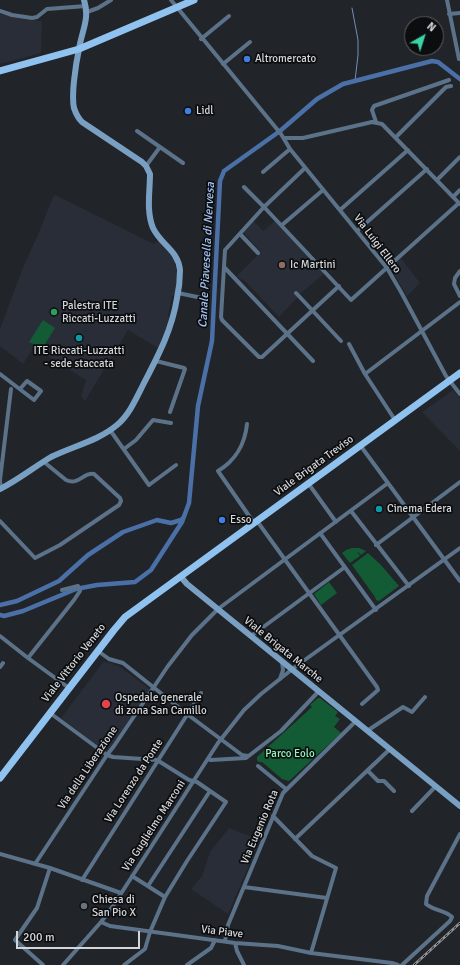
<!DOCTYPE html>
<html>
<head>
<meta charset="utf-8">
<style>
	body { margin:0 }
	#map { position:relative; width:460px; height:965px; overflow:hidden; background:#212429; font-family:Signika,sans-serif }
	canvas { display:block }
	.north { position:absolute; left:404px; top:16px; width:40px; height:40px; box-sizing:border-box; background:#0c0d0f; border:1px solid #5c5d60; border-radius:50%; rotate:39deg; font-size:11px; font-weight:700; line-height:16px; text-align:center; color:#d4d6d9 }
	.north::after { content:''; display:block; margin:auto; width:14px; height:18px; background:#3bd4a4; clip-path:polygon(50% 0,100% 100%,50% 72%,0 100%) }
	.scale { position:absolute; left:16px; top:931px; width:124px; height:18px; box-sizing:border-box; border:2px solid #d4d6d9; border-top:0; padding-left:5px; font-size:12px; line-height:14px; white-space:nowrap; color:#d4d6d9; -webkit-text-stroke:3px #0c0d0f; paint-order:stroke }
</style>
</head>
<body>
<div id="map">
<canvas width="460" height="965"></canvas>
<div class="north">N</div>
<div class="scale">200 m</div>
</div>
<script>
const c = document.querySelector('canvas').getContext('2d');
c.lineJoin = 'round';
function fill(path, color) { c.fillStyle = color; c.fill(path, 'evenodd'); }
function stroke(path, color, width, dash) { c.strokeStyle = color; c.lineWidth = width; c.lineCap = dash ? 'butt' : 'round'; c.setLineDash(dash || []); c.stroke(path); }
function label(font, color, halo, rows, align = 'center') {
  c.font = font + ' Signika,sans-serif'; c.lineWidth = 3.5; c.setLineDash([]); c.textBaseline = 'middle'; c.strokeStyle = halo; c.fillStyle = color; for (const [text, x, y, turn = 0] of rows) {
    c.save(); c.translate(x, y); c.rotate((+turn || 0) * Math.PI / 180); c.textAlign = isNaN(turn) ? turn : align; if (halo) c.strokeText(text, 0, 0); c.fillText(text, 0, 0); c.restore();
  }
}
const built = new Path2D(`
	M0,14L29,20L42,21L41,53L0,64Z
	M55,195L154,244L160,241L162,246L168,250L174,259L176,268L177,276L175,295L172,296L168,316L171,318L158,348L128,330L85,401L81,396L86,380L34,347L23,364L0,346V329L22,270L40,230L53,197Z
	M253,220L263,231L275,221L324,274L300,294L312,307L309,310L298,297L279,317L244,280L240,279L237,276L261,252L244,233V231Z
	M401,258L420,283L407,296L390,267Z
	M453,390L460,398V451L422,412Z
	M104,661L106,663V665L107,662L114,664L113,666L116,665L120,667L150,689L107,753L61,718Z
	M229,828L260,840L228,914L191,889L202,876L210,852Z`);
const green = new Path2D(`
	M43,320L55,328L42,349L29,342Z
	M352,548H359L366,551L361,555L357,551L360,556L350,563L342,553L346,550Z
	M368,553L381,565L399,586L379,601L376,600L375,597L352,565Z
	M329,582L337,593L321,605L314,594Z
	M318,698H320L338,712L335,716L340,719L334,727L341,733L289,781L282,779L262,762H259L257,760V757L312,707L310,705Z`);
const stream = new Path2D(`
	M352,8L358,40V55L355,81`);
const canal = new Path2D(`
	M0,605L17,601L59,581L88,555L123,532L157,520L171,523L181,520L183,518
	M0,615L4,616L23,611L76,589L97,585L135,582L151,570L182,522L189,503L198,406L212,341L220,181L224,171L280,131L317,99L343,84L432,61L438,62L460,79`);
const street = new Path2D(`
	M171,0L281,134L290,149L387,268L401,292L446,376L460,394
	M447,0L459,59
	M0,11L12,15L32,18L37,17L47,9L86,6
	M87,12L98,8L111,0
	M449,14L460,13
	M201,39L229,16
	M223,64L250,42
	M376,122L372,110L374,106L449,80
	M137,131L183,163
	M396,137L446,87L451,86
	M284,138H303L372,122L382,124L460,204
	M146,166L160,147
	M305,168L264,207L225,250L221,317L222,320L259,357H262L339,286
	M263,172L290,149
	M437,180L460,157
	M244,187L264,207L351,300L459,203
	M453,197L460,190
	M340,210L408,150
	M282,225L323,190
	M357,231L427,169
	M240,234L258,253
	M224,267L313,361
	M460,271L455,278L454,284L460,296
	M178,293L207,299
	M296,293L341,341
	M349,344L365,374L395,420
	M156,361L184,368L185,369L170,412
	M0,374L34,400L41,391L27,381L20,389
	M365,374L460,302
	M247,424C245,444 235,461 218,471L254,523
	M110,430L149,485L176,465
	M360,445L460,581
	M124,449L136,440L153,420L171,423
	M308,483L336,522
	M1,489L0,480L11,389
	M351,511L409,586
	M0,521L35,558L60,545L119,505L121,501L120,498L94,474C83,472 79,486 66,480L44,462
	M257,521L377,687L378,690L362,704
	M320,533L376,610
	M376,545L460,482
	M0,636L28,658L69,688
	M251,636L345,567
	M98,651L109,659L123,663L187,714L242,755L248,756
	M28,658L74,600L80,591L78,586L62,590
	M0,667L3,663
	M280,679L283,670L282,662
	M50,713L107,755L113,757L157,760L189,780L197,782L226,802L187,861L165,897L150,932L145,949L124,965
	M367,731L403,707L412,712L425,697
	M208,759L211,760L246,758L281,731L319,691
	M258,766L286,789
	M368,771L378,781H384L394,791
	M412,811L436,786
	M273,816L312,856L336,868L311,953
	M295,839L390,749
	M0,854L50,868L121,893
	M35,864L107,755L114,746L168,666L192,635L218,609L388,483
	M132,876L165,897
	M82,880L201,693
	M148,886L210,791
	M244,887L327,898
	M101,922L110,926L235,943L278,946L311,953L392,963L398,965
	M225,941L228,925L283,793L356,721
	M235,943L237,951L244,965
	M43,965L15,940L37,908L50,868
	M63,965L101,922L113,906L218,743L244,710L261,694L295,667L460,548
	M187,965L211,948L215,940
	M402,965L450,921L452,917C445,910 434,911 426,904L427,896L460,834`);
const secondary = new Path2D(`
	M0,489C18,480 34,467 51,457C73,446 98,441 117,425C129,415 136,399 143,385C158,356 172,330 177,298C179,289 180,279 180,270C178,250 161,245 153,228C146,211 150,191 150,174L146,166L142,162L82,122C78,118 76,114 74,108C71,95 76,63 79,49C82,30 90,19 84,0
	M181,577L187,584L460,806`);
const primary = new Path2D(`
	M0,71L79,49L194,0
	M0,778L114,630L125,617L460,373`);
const rail = new Path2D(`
	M414,965L460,923`);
const markers = [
	[247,59,4,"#3f7fe0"],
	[188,111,4,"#3f7fe0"],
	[282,265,4,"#8d6e63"],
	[54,312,4,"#2e9e5b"],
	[79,338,4,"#0f9aa8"],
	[379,509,4,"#0f9aa8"],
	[222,520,4,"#3f7fe0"],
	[106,704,5,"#e0444e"],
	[84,906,4,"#6b7280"]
];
const poiNames = [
	["Altromercato",255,59],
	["Lidl",196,111],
	["Ic Martini",290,265],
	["Palestra ITE",62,306],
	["Riccati-Luzzatti",62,319],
	["ITE Riccati-Luzzatti",79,351,"center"],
	["- sede staccata",79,364,"center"],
	["Cinema Edera",387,509],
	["Esso",230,520],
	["Ospedale generale",115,698],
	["di zona San Camillo",115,711],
	["Chiesa di",92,900],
	["San Pio X",92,913]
];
const streetNames = [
	["Via Luigi Ellero",377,244,53],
	["Viale Brigata Treviso",314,466,-36],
	["Viale Brigata Marche",283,650,39],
	["Viale Vittorio Veneto",74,663,-52],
	["Via della Liberazione",88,768,-56],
	["Via Lorenzo da Ponte",134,781,-57],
	["Via Guglielmo Marconi",154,826,-57],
	["Via Eugenio Rota",260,827,-67],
	["Via Piave",222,932,7]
];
const parkNames = [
	["Parco Eolo",290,754]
];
const waterNames = [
	["Canale Piavesella di Nervesa",207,255,-87]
];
fill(built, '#282d37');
fill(green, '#125b35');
stroke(stream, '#748fb6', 1);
stroke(canal, '#4b70a7', 4.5);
stroke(street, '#5b7288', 4);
stroke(secondary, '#799fc2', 6);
stroke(primary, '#90c2ef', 7);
stroke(rail, '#929598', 2.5);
stroke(rail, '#0c0d0f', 1, [3]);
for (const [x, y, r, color] of markers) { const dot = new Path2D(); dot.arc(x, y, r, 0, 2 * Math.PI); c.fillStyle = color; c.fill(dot); stroke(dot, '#0c0d0f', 1.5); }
label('11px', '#d4d6d9', '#0c0d0f', poiNames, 'left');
label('11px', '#d4d6d9', '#0c0d0f', streetNames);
label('11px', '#93f5b8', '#0c0d0f', parkNames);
label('italic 12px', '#a3c3f3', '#0c0d0f', waterNames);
</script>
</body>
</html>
